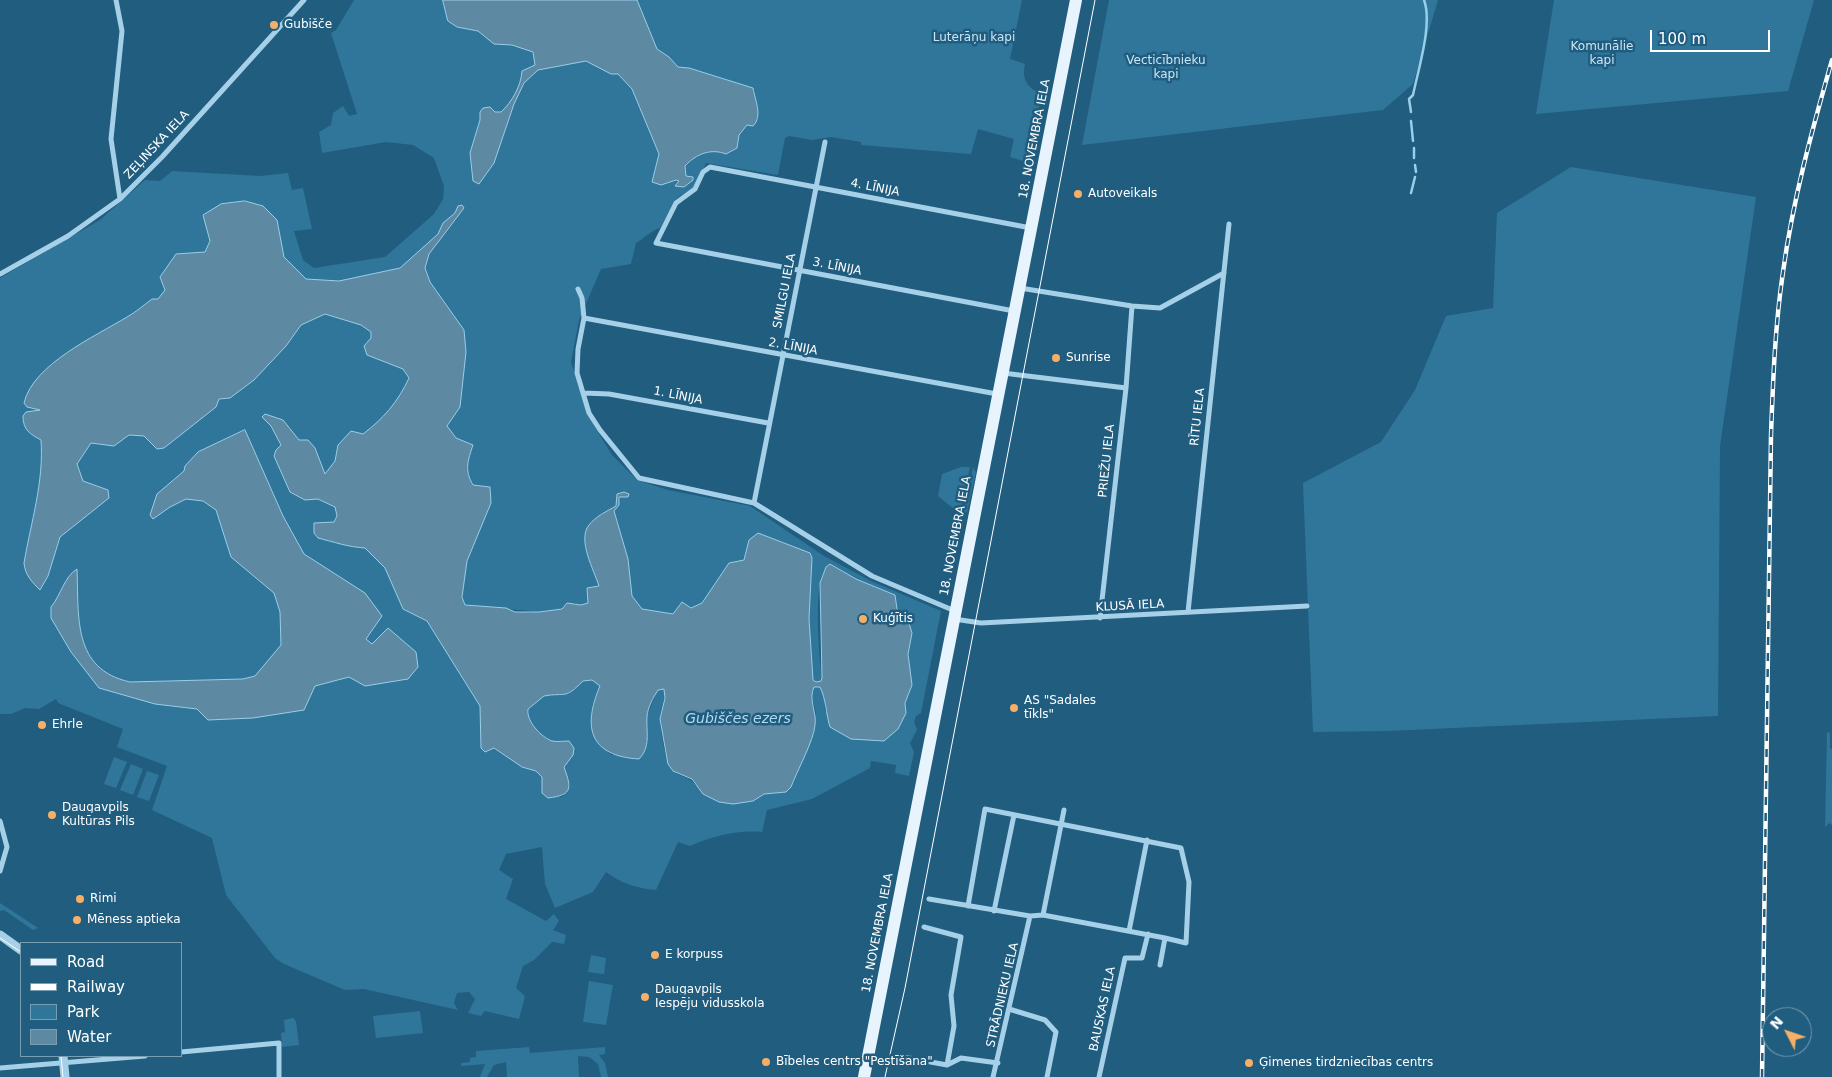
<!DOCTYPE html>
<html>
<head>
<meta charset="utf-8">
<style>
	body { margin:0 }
	#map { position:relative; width:1832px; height:1077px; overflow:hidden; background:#205d7f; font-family:"DejaVu Sans",sans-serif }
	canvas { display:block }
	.legend { position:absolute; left:20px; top:942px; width:162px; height:115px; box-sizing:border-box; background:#205d7f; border:1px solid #799eb2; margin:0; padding:6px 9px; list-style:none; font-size:15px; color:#fff }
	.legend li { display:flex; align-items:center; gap:10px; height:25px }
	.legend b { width:25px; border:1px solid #799eb2 }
	.north { position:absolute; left:1762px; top:1007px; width:50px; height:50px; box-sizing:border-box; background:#205d7f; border:1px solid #799eb2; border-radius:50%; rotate:311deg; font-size:14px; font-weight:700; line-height:20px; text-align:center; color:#fff }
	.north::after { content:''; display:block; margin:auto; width:18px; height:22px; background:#f5af66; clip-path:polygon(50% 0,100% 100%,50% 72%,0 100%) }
	.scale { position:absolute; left:1650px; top:30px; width:120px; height:22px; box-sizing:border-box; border:2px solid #fff; border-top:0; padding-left:6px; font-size:15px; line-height:18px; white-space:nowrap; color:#fff; -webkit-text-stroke:4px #205d7f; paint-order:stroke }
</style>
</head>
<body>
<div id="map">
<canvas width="1832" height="1077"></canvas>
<ul class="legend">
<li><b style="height:6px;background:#e7f4fd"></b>Road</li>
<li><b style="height:6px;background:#fff"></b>Railway</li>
<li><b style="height:14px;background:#30769b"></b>Park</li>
<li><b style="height:14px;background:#5e89a2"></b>Water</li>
</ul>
<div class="north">N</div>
<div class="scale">100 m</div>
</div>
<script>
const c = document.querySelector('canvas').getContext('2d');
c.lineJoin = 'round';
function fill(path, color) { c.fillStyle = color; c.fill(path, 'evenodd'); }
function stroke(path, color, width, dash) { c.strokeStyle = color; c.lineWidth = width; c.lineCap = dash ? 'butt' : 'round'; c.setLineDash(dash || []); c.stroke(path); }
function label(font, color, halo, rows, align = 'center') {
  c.font = font + ' "DejaVu Sans",sans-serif'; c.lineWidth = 5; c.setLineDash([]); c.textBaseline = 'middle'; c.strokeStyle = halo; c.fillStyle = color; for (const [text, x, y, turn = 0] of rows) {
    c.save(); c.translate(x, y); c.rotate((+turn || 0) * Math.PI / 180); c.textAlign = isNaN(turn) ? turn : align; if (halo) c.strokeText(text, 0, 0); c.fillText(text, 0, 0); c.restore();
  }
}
const green = new Path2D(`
	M354,0H606L644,19L637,0H1022L1010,59L1025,64C1021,79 1028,89 1042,94L1029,152L1023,161L1010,157L1014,139L978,129L971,154L861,145V142L831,137L812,140L789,136L785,138L778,175L706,163L694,187L677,198L660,228C650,231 645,238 636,243L631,264L601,269L579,320L571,362L588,416L612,455L637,480L668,490L750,506L824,556L871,581L941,611L921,713L916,716L914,722L917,730L910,743L914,752L909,776L895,773L896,765L871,761L870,768L812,799L767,810L762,832C736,830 714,836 690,846L678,842L656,890C636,888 622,884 606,872L593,892L555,908L545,884L542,847L506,854L499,870L513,879L506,899L546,921L554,914L559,921L553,930L566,935L564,944L552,942L534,960L523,966L516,988L525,996L519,1019L485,1011L481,1016L468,1013L475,999L469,992L457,993L454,1003L458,1010L364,989L345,990L284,964L275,958L226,895L212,838L152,810L167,766L117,747L123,729L58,703L56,699L39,709L25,708L11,714H0V278L100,220L145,180L160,181L172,171L260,176L288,173L292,190L303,188L312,229L294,231L303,260L314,268L385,257L434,214L443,199L444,186L434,158L413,145L386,142L322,153L319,132L331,125L333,113L343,106L349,116L357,114L331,33L336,30ZM625,81L739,135L737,148C718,150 699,151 685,166L686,176L675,186L679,181C670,178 664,185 652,181L659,154L632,89ZM165,291L163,321L152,299L158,300ZM90,445L77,464L70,498L88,513L60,537L48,576L74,454ZM624,492C619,498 619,504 614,511L628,559L632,596L641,609L673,614L680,604L691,608L702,603L729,563L744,560L749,540L812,558L809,619L813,680L816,682L821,681L822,678C819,656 814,592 823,573C824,570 828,567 831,564L856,579L895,595L897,609L899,614L908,620L912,633L908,654L912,686L905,703L906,713L825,711L824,694L820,687H814L811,693L816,713L786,792L764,794L753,801L696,786C690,776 678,777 671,769C666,762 660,729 660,720C660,709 666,700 664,689L662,688L658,690L647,715V745L611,755C586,732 587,715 600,686L592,680L583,681C565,699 566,693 544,696L528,709C526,721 541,737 552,741C557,742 564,741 569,741L572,755L564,767L570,786L562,797L542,793V777L536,771L522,767L493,748L480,706L427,621L403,609L401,562L491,503C480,530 454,576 465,605L539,612L562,609L574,603L581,605L588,603L599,586L587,549L605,513L616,506V499ZM274,593L399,667L306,675L134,699L158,681L243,679L255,676L289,638L280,633V612Z
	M1109,0H1438L1413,84L1383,110L1082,145Z
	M1554,0H1814L1788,91L1536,114Z
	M1571,167L1756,197L1720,446L1718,716L1387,731L1313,732L1303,483L1381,442L1415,390L1446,316L1493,308L1497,213Z
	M961,467H970L960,514L938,496L942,474Z
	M973,467L976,472L967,512L963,515Z
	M1827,732L1830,733V748L1832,749V825L1829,823L1825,827Z
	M114,757L127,762L116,788L104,784Z
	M131,764L143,769L133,795L120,790Z
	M147,771L159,775L149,801L137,797Z
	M0,903L38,928L33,930L4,910L0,911Z
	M591,955L606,958L604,974L588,972Z
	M589,981L613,985L606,1025L583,1022Z
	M420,1011L423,1033L376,1038L373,1016Z
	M293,1018L296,1021L299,1045L282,1047L281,1033L285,1032L284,1020Z
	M529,1047L530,1053L605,1047V1054L599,1055L605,1063L608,1077H601L598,1064L589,1057L578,1056L579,1077H507L506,1062L494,1065L487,1077H480L485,1064L461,1066V1063L470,1062V1058L476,1057V1051Z`);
const water = new Path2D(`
	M443,0H637L657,49L669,57L678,67L689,68L753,88C755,100 763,116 753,126L747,125L739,135L737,148L726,154C711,148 696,154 685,166L686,176L693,177V180L684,187L675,186L679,181L676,180L661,185L652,182L659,154L632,89L618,74H611L586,61L538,70L524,83L514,104L494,163L479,184L473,181L470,153L480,120V112L483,108L490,107L495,112H501C512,102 521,86 522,71L535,65L533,52L512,45L494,44L478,31L457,27L448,21Z
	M245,201L263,206L277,220L284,257L306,279L339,281L400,268L438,234L443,223L455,213L458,206L462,205L464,208L429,254L425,268L430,282L464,330L466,352L460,407L447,426L456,438L473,445C468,460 464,470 473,485L490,487L491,503L467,561L462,597L465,605L506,608L515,612H539L562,609L567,603L581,605L588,603L587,588L599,586C594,570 577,540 589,525C595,517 607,511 616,506L617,494L624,492L629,494L628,497H619V505L614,511L628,559L632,596L642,609L673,614L682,602L691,608L702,603L729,563L744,560L749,540L758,533L810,553L812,558L809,619L813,680L816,682L821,681L822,678L820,583L826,567L830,564L856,579L895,595L897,609L899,614L908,620L912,633L908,654L912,685L905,703L906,713L898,729L884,741L851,739L830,727C826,714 826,699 820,687H814C808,699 817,712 815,725C814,740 797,771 791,787L786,792L764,794L753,801L733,804L719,802L703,794L692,779L673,771L668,764L660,719L665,698L664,689L658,690C653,698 648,707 647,716C646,732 651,747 639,759C590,756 582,728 600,686L592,680L583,681C564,700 567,692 544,696L528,709C526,721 541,737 552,741C557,742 564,741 569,741L574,748L573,755L564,767C571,787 574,795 548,798L542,793V777L536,771L522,767L494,748L485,752L481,748L480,706L427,621L403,609L385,568L365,548C348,547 334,542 318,538L314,533V523L334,522L337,516L335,507L318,499L305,500L290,492L274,456L276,450L281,445L271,426L262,417L265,414L283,420L299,440H308L315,448L325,474L335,461L338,445L351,431L363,434C383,419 398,402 409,378L403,369L367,355L364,346L371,338V332L361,325L325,314L301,325L286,346L254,380L230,398L219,399L216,407L164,448L157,449L144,436L129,435L114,446L91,443L77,464L83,481L108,490L109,498L60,537L48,576L40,590C32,582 25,575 24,563C31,522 44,482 41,440C30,434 23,430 23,416L26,412L40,410L27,407L24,403C33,364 96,336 127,317C136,312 144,305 152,299H158L165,290L160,277L176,254L205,252L210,241L203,215L221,204Z
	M245,430L283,516L304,554L365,593L382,616L366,639L372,644L388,628L416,652L418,667L408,679L365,686L349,677L315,686L304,710L253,718L208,720L197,709L155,704L99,688L71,652L51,618V607C61,595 64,577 77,569C79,617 72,669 130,682L243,679L255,676L281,645L280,612L274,593L231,557L216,510L203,501L186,499L170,507L153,519L150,515L157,494L184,471L185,466L198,452Z`);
const stream = new Path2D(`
	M1411,112L1409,99L1413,95C1418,70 1433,24 1424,0
	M1411,121L1413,141
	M1414,148V158
	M1415,165L1416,172
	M1411,193L1415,177`);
const minor = new Path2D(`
	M116,0L122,31L111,139L120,199
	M0,274L68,236L120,199L162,157L304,0
	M1020,288L1132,306L1160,308L1224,273
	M578,289L582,298L584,318L578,349L577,373L589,413L600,430L639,478L754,503L872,576L955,611
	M1014,311L656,243L676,203L695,189L703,172L710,167L1031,228
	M584,318L997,394
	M1003,373L1126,388
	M584,393L609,394L768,423
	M754,503L825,142
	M1188,612L1229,224
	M1100,618L1126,388L1132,306
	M954,619L981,623L1307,606
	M0,821L7,847L0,871
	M929,899L1030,916L1043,915L1165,938L1160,965
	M968,906L985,809L1181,848L1189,882L1186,943L1165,938
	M994,911L1014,815
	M1043,915L1064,810
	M924,927L961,937L951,995L954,1026L947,1065
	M1129,931L1147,840
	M1009,1009L1045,1020L1056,1032L1047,1077
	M181,1052L279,1043V1077
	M898,1056L947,1065L961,1058L998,1063
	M0,1068L145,1056
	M993,1077L1030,916
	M1099,1077L1125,958H1142L1148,934`);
const tertiary = new Path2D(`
	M0,935L21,950
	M63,1056L65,1077`);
const primary = new Path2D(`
	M864,1077L1076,0`);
const tram = new Path2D(`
	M0,938L21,952
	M61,1056L63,1077
	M885,1077L905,988L1095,0`);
const rail = new Path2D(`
	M1762,1077L1771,435C1773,380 1775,326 1783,272C1793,199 1812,130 1832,60`);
const markers = [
	[274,25,5,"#f5af66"],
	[1078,194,5,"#f5af66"],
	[1056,358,5,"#f5af66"],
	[863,619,5,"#f5af66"],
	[1014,708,5,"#f5af66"],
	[42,725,5,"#f5af66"],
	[52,815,5,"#f5af66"],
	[80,899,5,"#f5af66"],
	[77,920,5,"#f5af66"],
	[655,955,5,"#f5af66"],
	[645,997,5,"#f5af66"],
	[766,1062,5,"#f5af66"],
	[1249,1063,5,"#f5af66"]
];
const poiNames = [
	["Gubišče",284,25],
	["Autoveikals",1088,194],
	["Sunrise",1066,358],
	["Kuģītis",873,619],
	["AS \"Sadales",1024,701],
	["tīkls\"",1024,715],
	["Ehrle",52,725],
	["Daugavpils",62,808],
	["Kultūras Pils",62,822],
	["Rimi",90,899],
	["Mēness aptieka",87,920],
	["E korpuss",665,955],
	["Daugavpils",655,990],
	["Iespēju vidusskola",655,1004],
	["Bībeles centrs \"Pestīšana\"",776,1062],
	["Ģimenes tirdzniecības centrs",1259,1063]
];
const parkNames = [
	["Luterāņu kapi",974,38],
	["Komunālie",1602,47],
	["kapi",1602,61],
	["Vecticībnieku",1166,61],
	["kapi",1166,75]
];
const streetNames = [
	["18. NOVEMBRA IELA",1035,139,-79],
	["ZEĻINSKA IELA",157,145,-47],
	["4. LĪNIJA",875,188,11],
	["3. LĪNIJA",837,267,11],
	["SMILGU IELA",785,291,-79],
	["2. LĪNIJA",793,347,10],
	["1. LĪNIJA",678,396,11],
	["RĪTU IELA",1198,417,-84],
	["PRIEŽU IELA",1107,461,-84],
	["18. NOVEMBRA IELA",956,536,-79],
	["KLUSĀ IELA",1130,606,-3],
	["18. NOVEMBRA IELA",878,933,-79],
	["STRĀDNIEKU IELA",1003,995,-77],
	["BAUSKAS IELA",1103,1009,-78]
];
const waterNames = [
	["Gubiščes ezers",738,719]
];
fill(green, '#30769b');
fill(water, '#5e89a2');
stroke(water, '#98cee9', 1);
stroke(stream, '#98cee9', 2.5);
stroke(minor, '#a5d0e7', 5);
stroke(tertiary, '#a5d0e7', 9);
stroke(primary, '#e7f4fd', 12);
stroke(tram, '#fff', 1);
stroke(rail, '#fff', 4.5);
stroke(rail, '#205d7f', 2.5, [8]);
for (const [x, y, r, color] of markers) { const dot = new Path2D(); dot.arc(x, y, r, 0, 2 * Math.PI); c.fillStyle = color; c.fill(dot); stroke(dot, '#205d7f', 2); }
label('12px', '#fff', '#205d7f', poiNames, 'left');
label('12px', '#c9e6f6', '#205d7f', parkNames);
label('12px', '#fff', '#205d7f', streetNames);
label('italic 14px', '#b0daef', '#205d7f', waterNames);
</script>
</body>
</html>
